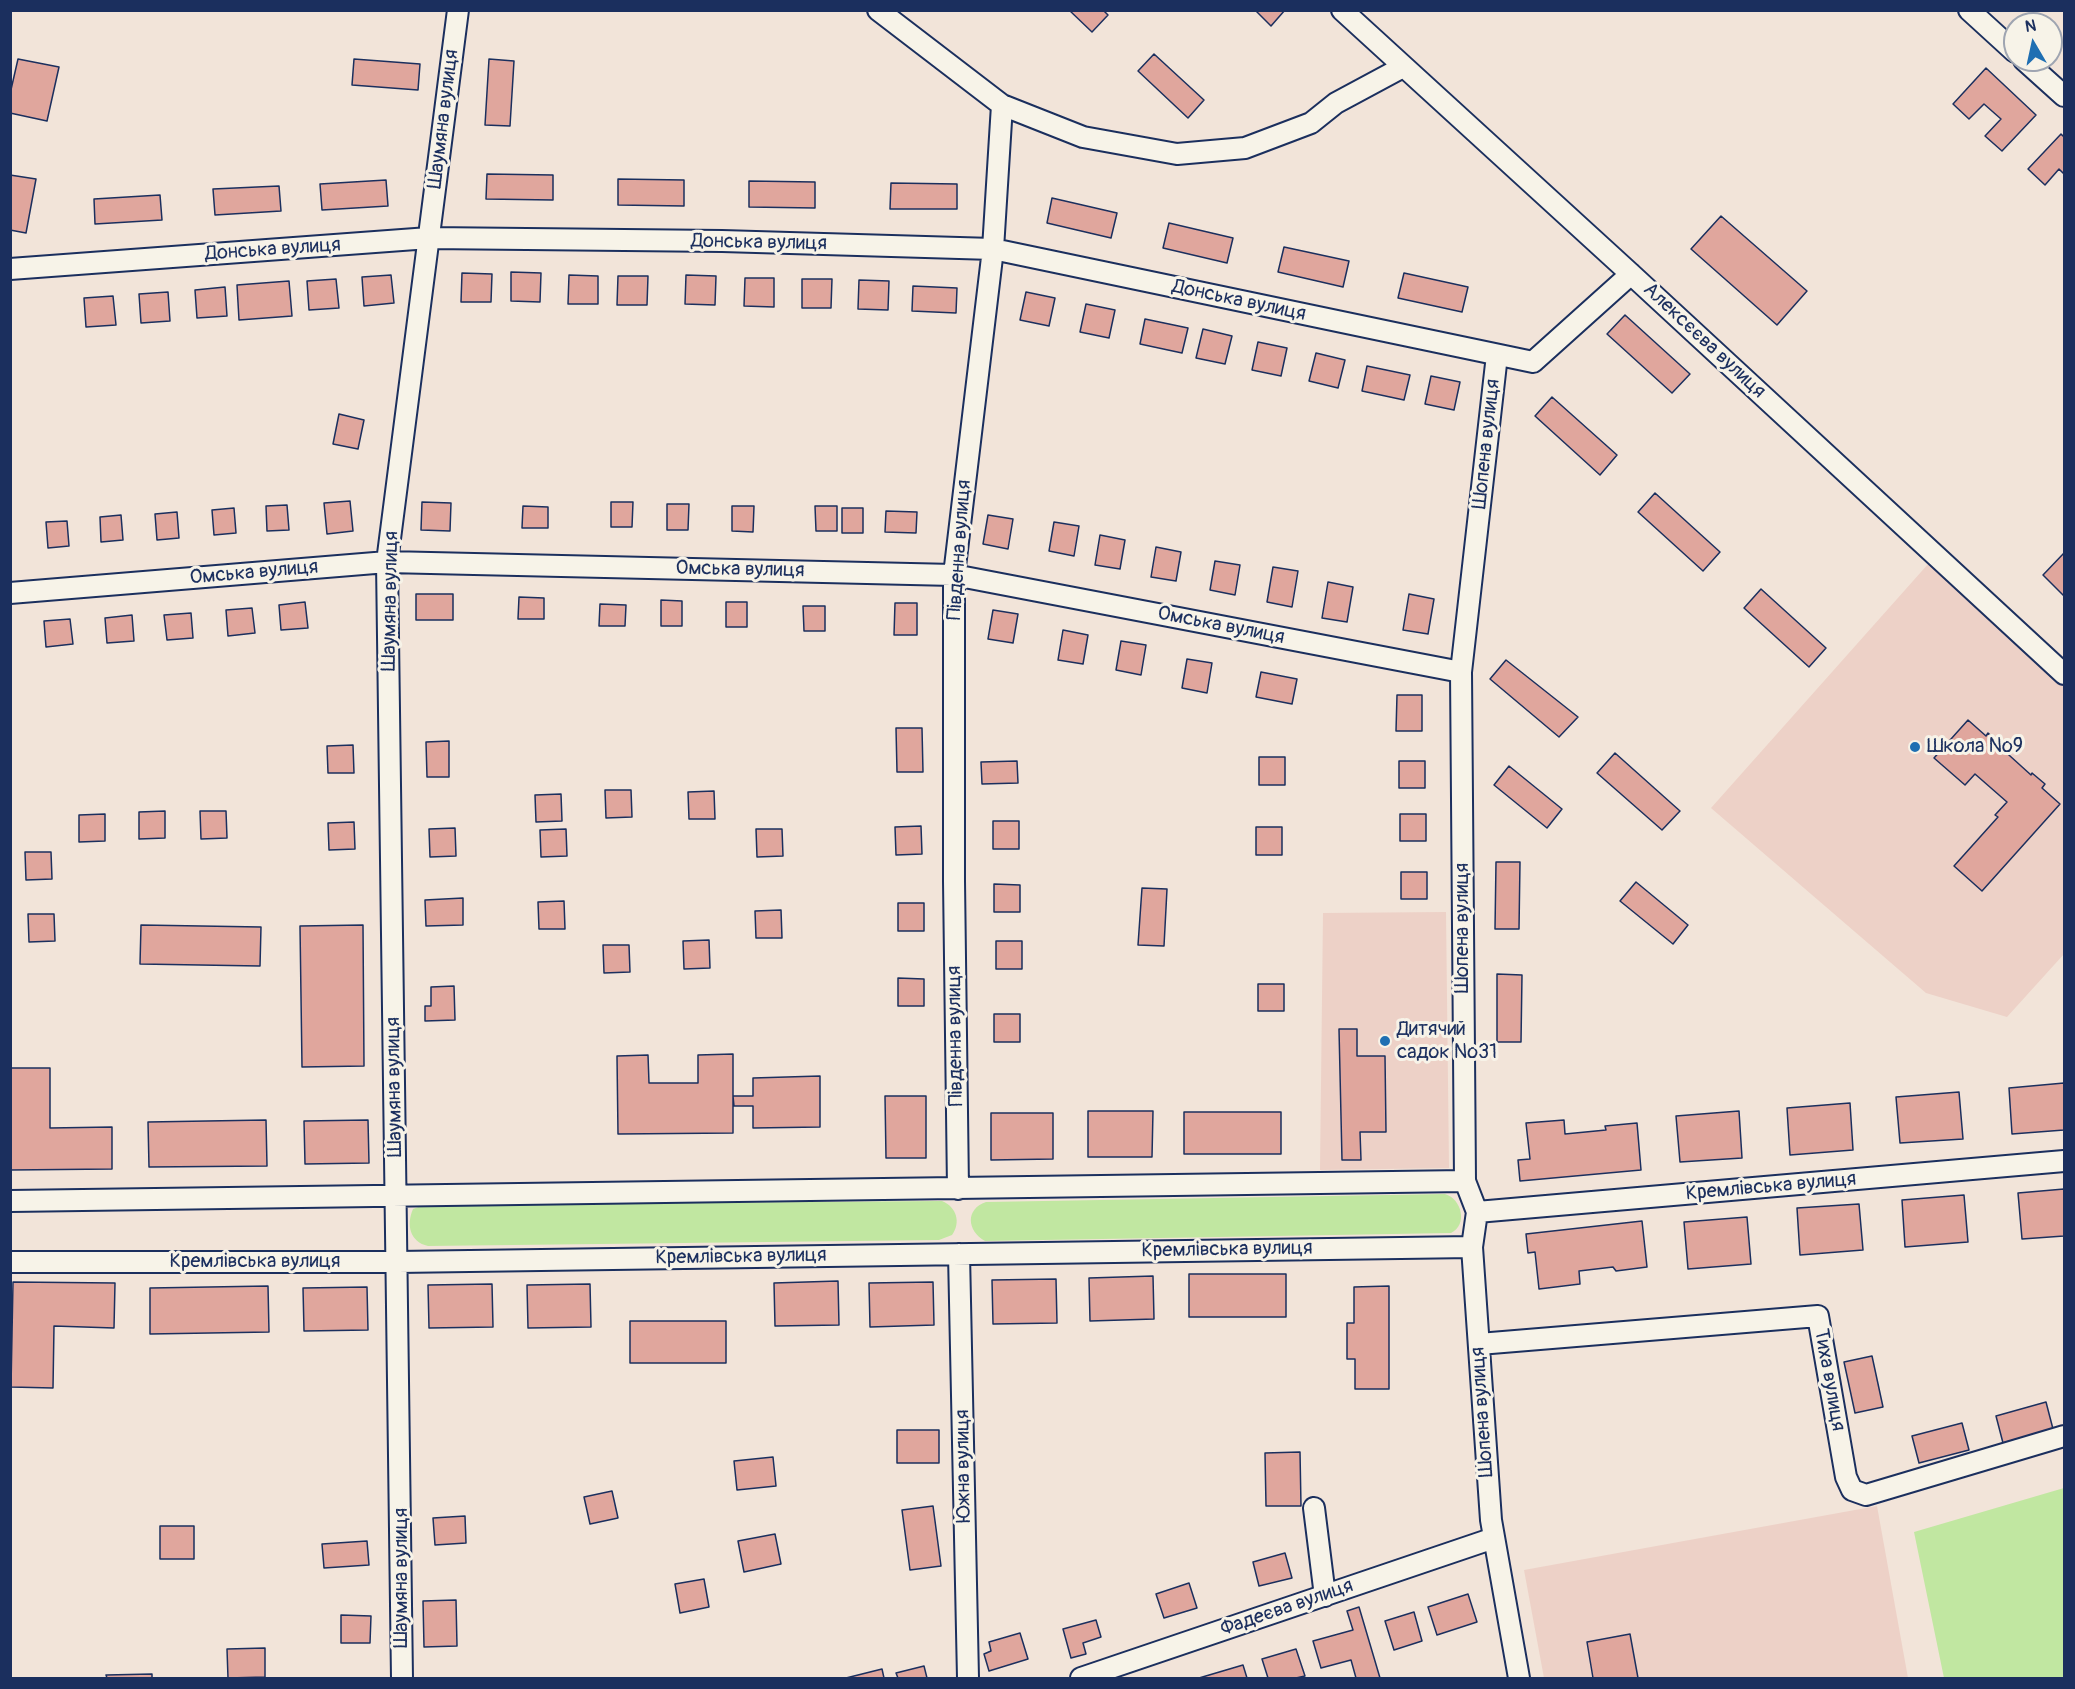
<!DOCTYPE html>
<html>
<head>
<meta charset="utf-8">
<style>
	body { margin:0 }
	#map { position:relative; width:2075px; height:1689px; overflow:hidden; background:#f2e4d9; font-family:Pangolin,sans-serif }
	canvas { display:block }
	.frame { position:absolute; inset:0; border:12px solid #1b2f5e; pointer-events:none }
	.north { position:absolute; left:2003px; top:12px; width:60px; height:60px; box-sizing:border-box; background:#f7f3e8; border:2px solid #9fa5b1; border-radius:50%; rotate:351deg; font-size:16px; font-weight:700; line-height:24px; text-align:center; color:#1b2f5e }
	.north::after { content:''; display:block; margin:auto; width:21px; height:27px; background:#1f6fb2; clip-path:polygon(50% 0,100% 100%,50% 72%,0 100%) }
</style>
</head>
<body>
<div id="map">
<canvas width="2075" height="1689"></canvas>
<div class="frame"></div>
<div class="north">N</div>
</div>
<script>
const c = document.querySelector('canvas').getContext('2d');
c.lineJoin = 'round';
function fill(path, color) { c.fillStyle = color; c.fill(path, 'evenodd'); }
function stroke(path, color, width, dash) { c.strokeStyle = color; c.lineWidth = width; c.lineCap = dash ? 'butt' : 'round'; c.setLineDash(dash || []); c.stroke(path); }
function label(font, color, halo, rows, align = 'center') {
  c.font = font + ' Pangolin,sans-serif'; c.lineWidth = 6; c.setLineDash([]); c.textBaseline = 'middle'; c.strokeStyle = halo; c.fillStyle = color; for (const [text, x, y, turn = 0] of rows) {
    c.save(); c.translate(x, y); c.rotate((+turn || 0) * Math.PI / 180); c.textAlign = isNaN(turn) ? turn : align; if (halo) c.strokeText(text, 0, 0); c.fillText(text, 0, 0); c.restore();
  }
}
const built = new Path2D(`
	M1929,563L2064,685V954L2007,1017L1926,993L1711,808Z
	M1446,912L1449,1168L1320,1170L1323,913Z
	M1877,1506L1908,1678H1544L1524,1570Z`);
const green = new Path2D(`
	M1445,1194C1462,1199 1468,1225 1451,1233L985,1241C967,1231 965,1209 986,1202Z
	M942,1201C957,1207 961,1223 952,1235L939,1240L428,1246C410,1242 406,1225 413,1209L424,1205Z
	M2064,1488V1678H1944L1914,1532Z`);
const building = new Path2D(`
	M1069,10H1103L1108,15L1092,32Z
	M1255,10H1285L1271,26Z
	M1154,54L1204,100L1188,118L1138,71Z
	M18,59L59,67L47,121L10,113V94Z
	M354,59L420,64L418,90L352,85Z
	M489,59L514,61L510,126L485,125Z
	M1986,68L2036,115L2002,151L1985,136L2001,119L1984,104L1969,119L1953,104Z
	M2061,134L2064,137V174L2059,169L2045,185L2028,169Z
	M487,174L553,175V200L486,199Z
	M10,175L36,179L26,233L10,230Z
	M618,179L684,180V206L618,205Z
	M386,180L388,206L322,210L320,184Z
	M749,181L815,182V208L749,207Z
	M891,183L957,184V209H890Z
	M279,186L281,211L215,215L213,189Z
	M160,195L162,220L95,224L94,199Z
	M1052,198L1117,213L1111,238L1047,223Z
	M1721,216L1807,291L1777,325L1691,249Z
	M1169,223L1233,238L1227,263L1163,248Z
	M1284,247L1349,261L1343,287L1278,272Z
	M511,272L541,273L540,302L511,301Z
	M462,273L492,274L491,302H461Z
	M1404,273L1468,287L1462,312L1398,298Z
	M391,275L394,303L364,306L362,277Z
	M569,275L598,276V304H568Z
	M686,275L716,276L715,305L685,304Z
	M618,276H648L647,305H617Z
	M745,278H774V307L744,306Z
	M336,279L339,308L309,310L307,281Z
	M802,279H832L831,308H802Z
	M859,280L889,281L888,310L858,309Z
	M289,281L292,316L239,320L237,285Z
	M913,286L957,288L956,313L912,311Z
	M225,287L227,316L197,318L195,290Z
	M168,292L170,321L141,323L139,294Z
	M1026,292L1055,298L1049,326L1020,320Z
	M113,296L116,325L86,327L84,298Z
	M1086,304L1115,310L1109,338L1080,332Z
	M1625,315L1690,374L1672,393L1607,334Z
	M1145,319L1188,328L1182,353L1140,344Z
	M1203,329L1232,336L1225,364L1196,358Z
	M1258,342L1287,348L1281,376L1252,370Z
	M1316,353L1345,360L1338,388L1309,381Z
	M1367,366L1410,375L1404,400L1362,391Z
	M1431,376L1460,382L1454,410L1425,404Z
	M1552,397L1617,455L1600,475L1535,416Z
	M339,414L364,420L358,449L333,444Z
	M1655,493L1720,552L1703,571L1638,512Z
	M350,501L353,531L327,534L324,503Z
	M422,502L451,503L450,531L421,530Z
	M611,502H633L632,527H611Z
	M667,504H689L688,530H667Z
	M287,505L289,530L267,531L266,506Z
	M523,506L548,507V528H522Z
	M732,506H754L753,532L732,531Z
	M815,506H837V531H816Z
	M234,508L236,533L214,535L212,510Z
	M842,508H863V533H842Z
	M886,511L917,512L916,533L885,532Z
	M177,512L179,538L157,540L155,514Z
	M121,515L123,540L101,542L100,517Z
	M988,515L1013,519L1008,549L983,544Z
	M67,521L69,546L48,548L46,522Z
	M1054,522L1079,526L1074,556L1049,551Z
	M1100,535L1125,540L1120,569L1095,565Z
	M1156,547L1181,552L1176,581L1151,577Z
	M2064,553V596L2043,575Z
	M1215,561L1240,565L1235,595L1210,590Z
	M1273,567L1298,571L1292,607L1267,602Z
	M1328,582L1353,587L1347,622L1322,618Z
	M1761,589L1826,648L1809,667L1744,608Z
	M416,594H453V620H416Z
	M1409,594L1434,599L1428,634L1403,630Z
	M519,597L544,598V619H518Z
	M661,600L682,601V626H661Z
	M305,602L308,628L281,630L279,605Z
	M726,602H747V627H726Z
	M895,603H917V635H894Z
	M600,604L626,605L625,626H599Z
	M803,606H825V631H804Z
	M252,608L255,633L228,636L226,610Z
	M993,610L1018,614L1013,643L988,639Z
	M191,613L193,638L167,640L164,615Z
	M132,615L134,641L107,643L105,618Z
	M70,619L73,644L46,647L44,621Z
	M1063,630L1088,635L1083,664L1058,660Z
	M1121,641L1146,645L1141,675L1116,670Z
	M1187,659L1212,663L1207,693L1182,688Z
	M1506,660L1578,717L1559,737L1490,679Z
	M1261,672L1297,679L1292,704L1256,697Z
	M1397,695H1422V731H1396Z
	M1968,720L1986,736L1988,733L2000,744L1999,746L2031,775L2032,773L2045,784L2042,788L2060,804L1982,891L1954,866L1998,817L1995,815L2007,802L1975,774L1965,785L1934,758Z
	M896,728H922L923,772H897Z
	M449,741V777H427L426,742Z
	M353,745L354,773H328L327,746Z
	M1615,753L1680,811L1662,830L1597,773Z
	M1259,757H1285V785H1259Z
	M1017,761L1018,783L982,784L981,762Z
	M1399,761H1425V788H1399Z
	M1509,766L1562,809L1547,828L1494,785Z
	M605,790H631L632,817L606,818Z
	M714,791L715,819H689L688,792Z
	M561,794L562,821L536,822L535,795Z
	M165,811V838L139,839V812Z
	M200,811H226L227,838L201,839Z
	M105,814V841L79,842V815Z
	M1400,814H1426V841H1400Z
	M993,821H1019V849H993Z
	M354,822L355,849L329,850L328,823Z
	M921,826L922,854L896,855L895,827Z
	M1256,827H1282V855H1256Z
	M455,828L456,856L430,857L429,829Z
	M566,829L567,856L541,857L540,830Z
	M756,829H782L783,856L757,857Z
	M25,852H51L52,879L26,880Z
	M1496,862H1520L1519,929H1495Z
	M1401,872H1427V899H1401Z
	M1636,882L1688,925L1673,944L1620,901Z
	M994,884L1020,885V912H994Z
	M1142,888L1167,889L1164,946L1138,945Z
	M463,898V925L426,926L425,900Z
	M564,901L565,929H539L538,902Z
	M898,903H924V931H898Z
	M781,910L782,938H756L755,911Z
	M28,914H54L55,941L29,942Z
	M141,925L261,927L260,966L140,964Z
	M363,925L364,1066L302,1067L300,926Z
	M709,940L710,968L684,969L683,941Z
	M996,941H1022V969H996Z
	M603,945H629L630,972L604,973Z
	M1497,974L1522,975L1521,1042H1497Z
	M898,978L924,979V1006H898Z
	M1258,984H1284V1011H1258Z
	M454,986L455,1020L425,1021V1006H431V987Z
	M994,1014H1020V1042H994Z
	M1339,1029H1357V1056H1385L1386,1132H1360L1361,1160H1342Z
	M733,1054V1133L618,1134L617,1056L648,1055L649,1083H698V1055Z
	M10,1068H50V1128L112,1127V1169L10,1170Z
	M820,1076V1127L753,1128V1106H734L733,1096H753V1078Z
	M2064,1083V1130L2012,1134L2009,1088Z
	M1959,1092L1963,1139L1900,1143L1896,1097Z
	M885,1096H926V1158H886Z
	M1850,1103L1853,1150L1790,1155L1787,1108Z
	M1088,1111H1153L1152,1157H1088Z
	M1739,1111L1742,1158L1680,1162L1676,1116Z
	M1184,1112H1281V1154H1184Z
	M991,1113H1053V1159L991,1160Z
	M266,1120L267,1166L149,1167L148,1122Z
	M368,1120L369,1163L305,1164L304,1121Z
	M1564,1120L1565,1134L1606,1130L1605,1126L1637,1123L1641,1170L1520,1181L1518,1160L1530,1159L1526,1123Z
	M2064,1189V1236L2022,1239L2018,1193Z
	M1964,1195L1968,1242L1905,1247L1902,1200Z
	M1859,1204L1863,1250L1800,1255L1797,1208Z
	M1747,1217L1751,1264L1688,1269L1684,1222Z
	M1642,1221L1647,1267L1616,1271L1613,1267L1579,1271L1580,1284L1539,1289L1535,1252L1528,1253L1526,1234Z
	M1189,1274H1286V1317H1189Z
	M1153,1276L1154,1319L1090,1321L1089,1278Z
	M1056,1279L1057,1323L993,1324L992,1280Z
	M838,1281L839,1325L775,1326L774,1283Z
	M13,1282L115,1283L114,1328L54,1326L53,1388L11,1387Z
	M933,1282L934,1325L870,1327L869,1283Z
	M492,1284L493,1327L429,1328L428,1285Z
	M590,1284L591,1327L528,1328L527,1285Z
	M268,1286L269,1332L150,1334V1288Z
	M1389,1286V1389H1355V1359H1347V1323H1354V1287Z
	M367,1287L368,1330L304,1331L303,1288Z
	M630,1321H726V1363H630Z
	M1872,1356L1883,1407L1855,1413L1844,1362Z
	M2046,1402L2053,1429L2003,1443L1996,1416Z
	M1962,1423L1969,1450L1919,1463L1912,1436Z
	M897,1430H939V1463H897Z
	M1300,1452L1301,1506H1266L1265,1453Z
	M773,1457L776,1486L737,1490L734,1461Z
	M612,1491L618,1518L590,1524L584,1497Z
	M933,1506L941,1566L910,1570L902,1510Z
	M465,1516L466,1543L435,1545L433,1518Z
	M160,1526H194V1559H160Z
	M775,1534L781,1564L744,1572L738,1541Z
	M367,1541L369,1565L324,1568L322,1544Z
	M1285,1553L1292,1578L1259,1586L1253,1562Z
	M704,1579L709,1607L680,1613L675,1584Z
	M1189,1583L1197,1608L1164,1618L1156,1594Z
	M1468,1594L1477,1622L1437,1635L1428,1607Z
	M456,1600L457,1646L424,1647L423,1601Z
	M1359,1607L1380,1678H1356L1351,1660L1321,1668L1313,1641L1353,1630L1347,1611Z
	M1414,1612L1422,1641L1394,1650L1385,1621Z
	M341,1615L371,1616L370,1643H341Z
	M1096,1620L1101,1637L1083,1643L1086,1654L1071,1658L1063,1629Z
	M1020,1633L1028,1659L989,1671L984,1654L991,1651L989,1642Z
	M1630,1634L1638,1678H1593L1587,1642Z
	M265,1648V1677L228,1678L227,1649Z
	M1296,1649L1305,1676L1296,1678H1268L1262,1659Z
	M1243,1665L1247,1678H1199Z
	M924,1666L927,1678H898L896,1673Z
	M882,1669L884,1678H846Z
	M152,1674V1678H107L106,1675Z`);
const minor = new Path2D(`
	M878,10L1002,105L1083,137L1177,154L1245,148L1311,123L1336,103L1403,67
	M1342,10L1631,274L2064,674
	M1969,10L2015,52
	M2024,60L2064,96
	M10,269L429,238L722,241L993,249L1533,362L1631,274
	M1497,355L1461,672L1465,1181L1477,1212L1472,1247L1491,1520L1519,1678
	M10,593L387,562L954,575L1461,672
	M958,1189L954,881V575L993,249L1002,105
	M10,1201L1465,1181
	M1477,1212L2064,1161
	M959,1254L968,1678
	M10,1262H398L1472,1247
	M1479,1344L1818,1316L1846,1477L1852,1490L1866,1495L2064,1436
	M1314,1508L1325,1596
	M402,1678L387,562L458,10
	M1081,1678L1494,1538`);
const markers = [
	[1915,747,6,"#1f6fb2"],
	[1385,1041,6,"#1f6fb2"]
];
const streetNames = [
	["Шаумяна вулиця",444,119,-83],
	["Донська вулиця",759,243,1],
	["Донська вулиця",273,250,-4],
	["Донська вулиця",1239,301,12],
	["Алексєєва вулиця",1704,341,43],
	["Шопена вулиця",1487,444,-84],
	["Південна вулиця",960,550,-86],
	["Омська вулиця",740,570,1],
	["Омська вулиця",254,573,-5],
	["Шаумяна вулиця",391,601,-89],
	["Омська вулиця",1221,626,11],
	["Шопена вулиця",1463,928,-90],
	["Південна вулиця",956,1036,-91],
	["Шаумяна вулиця",395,1087,-91],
	["Кремлівська вулиця",1771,1187,-5],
	["Кремлівська вулиця",1227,1250,-1],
	["Кремлівська вулиця",741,1257,-1],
	["Кремлівська вулиця",255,1262],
	["Тиха вулиця",1829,1380,80],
	["Шопена вулиця",1483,1412,-94],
	["Южна вулиця",964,1466,-91],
	["Шаумяна вулиця",402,1578,-90],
	["Фадеєва вулиця",1287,1608,-19]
];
const poiNames = [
	["Школа №9",1927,747],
	["Дитячий",1397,1030],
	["садок №31",1397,1053]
];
fill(built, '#edd1c7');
fill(green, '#c1e7a1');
fill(building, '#e0a69d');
stroke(building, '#1b2f5e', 1.5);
stroke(minor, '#1b2f5e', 24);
stroke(minor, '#f7f3e8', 20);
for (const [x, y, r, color] of markers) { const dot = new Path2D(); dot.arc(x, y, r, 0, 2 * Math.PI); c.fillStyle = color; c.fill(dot); stroke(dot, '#f7f3e8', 2); }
label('20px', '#1b2f5e', '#f7f3e8', streetNames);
label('20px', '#1b2f5e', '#f7f3e8', poiNames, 'left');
</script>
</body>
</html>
